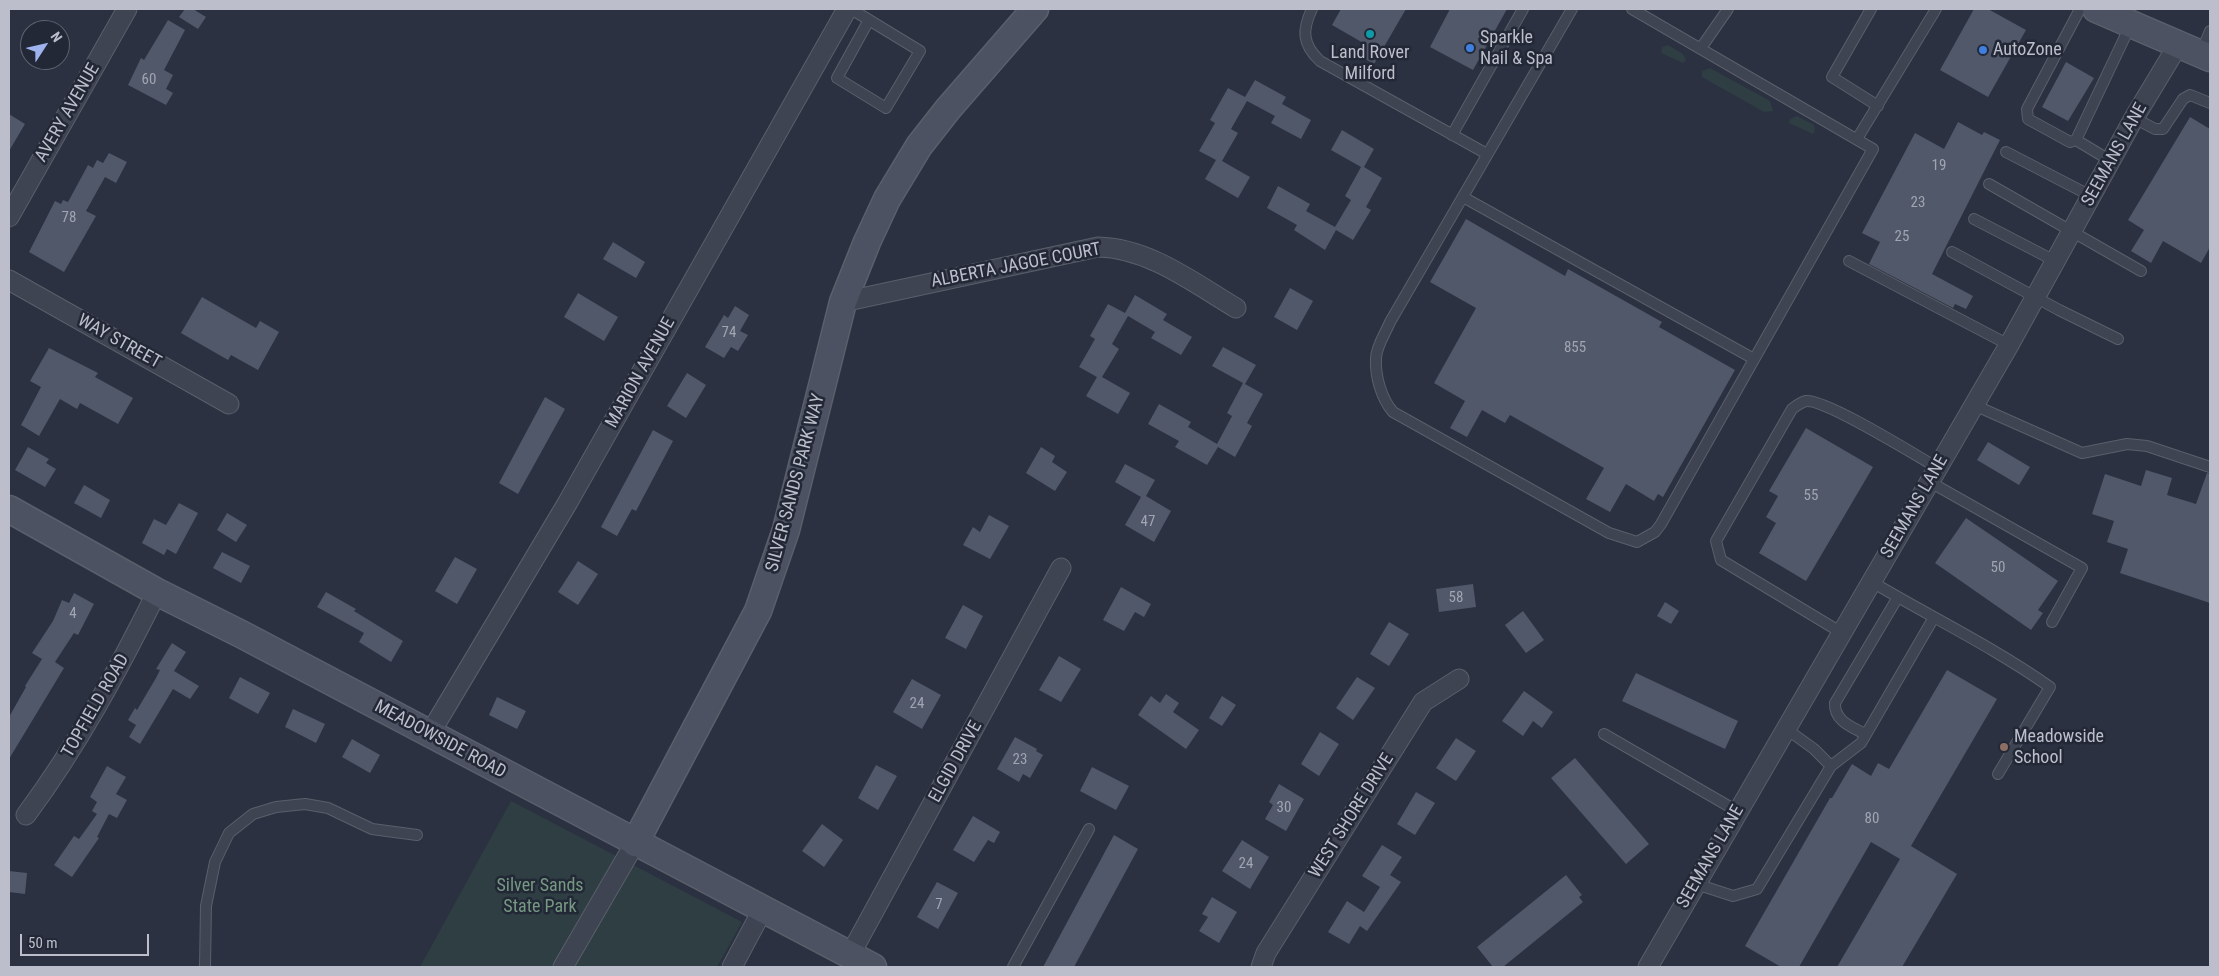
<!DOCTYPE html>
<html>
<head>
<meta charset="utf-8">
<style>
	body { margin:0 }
	#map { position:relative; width:2219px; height:976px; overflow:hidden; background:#2b3141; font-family:"Roboto Condensed",sans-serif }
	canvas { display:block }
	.frame { position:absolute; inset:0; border:10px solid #bcbfcb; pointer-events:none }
	.north { position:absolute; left:20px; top:20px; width:50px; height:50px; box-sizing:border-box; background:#232836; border:1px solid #606472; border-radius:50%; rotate:55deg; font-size:14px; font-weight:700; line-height:20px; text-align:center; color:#bcbfcb }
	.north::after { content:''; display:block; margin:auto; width:18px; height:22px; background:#9eb3ed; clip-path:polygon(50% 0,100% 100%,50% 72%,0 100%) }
	.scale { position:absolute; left:20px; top:934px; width:129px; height:22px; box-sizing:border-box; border:2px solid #bcbfcb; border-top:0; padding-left:6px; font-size:15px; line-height:18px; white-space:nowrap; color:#bcbfcb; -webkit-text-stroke:4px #232836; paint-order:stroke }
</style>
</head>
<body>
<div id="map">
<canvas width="2219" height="976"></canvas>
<div class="frame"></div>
<div class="north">N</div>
<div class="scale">50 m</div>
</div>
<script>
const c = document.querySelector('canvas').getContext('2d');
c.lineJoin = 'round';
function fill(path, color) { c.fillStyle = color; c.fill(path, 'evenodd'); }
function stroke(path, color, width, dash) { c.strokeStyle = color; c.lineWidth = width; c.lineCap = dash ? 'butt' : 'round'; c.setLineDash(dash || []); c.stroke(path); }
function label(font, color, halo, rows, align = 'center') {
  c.font = font + ' "Roboto Condensed",sans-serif'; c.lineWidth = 5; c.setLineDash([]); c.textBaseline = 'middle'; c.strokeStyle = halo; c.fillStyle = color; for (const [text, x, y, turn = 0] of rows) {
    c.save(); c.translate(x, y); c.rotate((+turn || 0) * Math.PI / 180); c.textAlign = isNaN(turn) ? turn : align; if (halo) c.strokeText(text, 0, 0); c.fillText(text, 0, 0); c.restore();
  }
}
const green = new Path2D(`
	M1668,45L1683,54L1686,60L1683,63L1661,53L1662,47Z
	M1710,68L1770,101L1773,111L1764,112L1702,77V71Z
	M1797,116L1814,125L1815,130L1813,134L1789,123L1790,119Z
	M511,801L742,922L717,967H420Z`);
const building = new Path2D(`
	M185,9H193L206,17L198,29L179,17Z
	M1341,9H1406L1374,64L1358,55L1365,44L1332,25Z
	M1450,9H1507L1473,70L1430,47Z
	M1974,9H1988L2026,30L1988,97L1940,70Z
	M168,20L185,30L164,70L173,75L166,89L173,93L166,105L128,85L141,58L144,60Z
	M2066,62L2094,78L2068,121L2042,107Z
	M1255,80L1286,97L1282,104L1311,120L1301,139L1271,123L1275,116L1247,101L1231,129L1238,133L1222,161L1250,177L1238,198L1205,179L1216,160L1199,151L1215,123L1210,120L1228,88L1245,97Z
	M9,114L25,124L9,151Z
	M2190,117L2210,129V247L2201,263L2163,241L2151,263L2131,251L2144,230L2128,220Z
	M1958,122L1982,135L1984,132L2000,140L1932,274L1973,296L1966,309L1955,304L1953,308L1869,264L1880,242L1862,233L1915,133L1944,149Z
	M1342,130L1374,149L1364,167L1382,178L1366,207L1371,210L1353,240L1336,230L1325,250L1294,230L1297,225L1267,208L1278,186L1310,204L1306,211L1335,227L1351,200L1345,196L1361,167L1331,150Z
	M109,153L127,162L116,183L105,177L86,211L96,216L64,272L29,252L55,201L61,204L63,200L68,202L88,165L93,168L97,160L103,163Z
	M1466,219L1565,276L1568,269L1662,322L1659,327L1735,370L1663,497L1658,494L1654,501L1626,484L1610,512L1586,499L1604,468L1510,415L1505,423L1482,410L1467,437L1450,428L1465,401L1434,383L1476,308L1430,282Z
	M613,242L645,262L636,278L603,259Z
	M1290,288L1313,301L1297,330L1274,317Z
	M578,293L618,317L604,341L564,317Z
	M1135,295L1167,314L1163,320L1192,337L1181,355L1151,338L1155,332L1128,316L1112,344L1119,349L1102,377L1130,393L1118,414L1086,396L1097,377L1079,367L1095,339L1090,336L1108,304L1125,313Z
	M202,297L256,328L260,321L279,332L258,370L231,355L228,360L181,333Z
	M735,306L749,315L740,331L748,335L738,351L731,347L724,358L705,347L724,315L728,318Z
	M1223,347L1256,365L1245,384L1263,394L1247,423L1252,426L1235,457L1218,447L1207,465L1175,447L1179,441L1148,424L1159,404L1191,422L1188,427L1217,444L1232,416L1227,413L1243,383L1212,366Z
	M49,348L98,373L95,377L133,398L118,424L80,403L77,409L60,399L39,436L21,425L41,387L30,381Z
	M687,373L706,385L686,418L667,406Z
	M545,397L565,409L518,494L499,483Z
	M1806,428L1873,467L1806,581L1759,553L1776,523L1766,517L1778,496L1769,491Z
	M653,430L673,441L636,511L632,509L617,536L601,527Z
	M1988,442L2030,467L2019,485L1977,460Z
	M28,447L49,459L46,463L56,469L45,487L15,470Z
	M1041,447L1055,456L1052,462L1067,472L1055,491L1026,473Z
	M1125,464L1155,480L1146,496L1171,511L1154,542L1125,525L1141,497L1115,482Z
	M2146,470L2172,478L2167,495L2196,504L2207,473L2210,474V603L2120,573L2128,549L2107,542L2114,521L2092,514L2105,474L2141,486Z
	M84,485L110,500L101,518L74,503Z
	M179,503L198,513L176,554L167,549L164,555L142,543L154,519L166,525Z
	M227,513L247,525L236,542L217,530Z
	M989,515L1009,526L990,559L963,545L973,527L980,532Z
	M1966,518L2058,581L2038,610L2043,613L2031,630L1935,563Z
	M222,552L250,566L241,583L213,568Z
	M455,557L477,569L457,604L435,591Z
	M578,561L598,574L578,605L558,592Z
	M1473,584L1476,607L1439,612L1436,589Z
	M1121,587L1151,604L1144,617L1135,612L1124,631L1103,620Z
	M326,592L356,609L354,611L403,641L391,662L359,642L364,633L317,607Z
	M74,593L94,604L78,635L74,633L55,662L64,668L9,759V717L26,687L25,686L42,659L32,653L53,621L62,600L69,603Z
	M1665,602L1679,611L1671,624L1657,616Z
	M963,605L983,616L966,649L945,638Z
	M1523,611L1544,640L1526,653L1505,625Z
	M1389,622L1409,634L1389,666L1370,654Z
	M172,643L186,652L174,671L199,686L190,699L173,689L140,744L129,737L136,725L128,720L135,708L137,710L156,678L160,670L156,669Z
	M1059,656L1081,669L1061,702L1039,690Z
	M1947,670L1997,699L1911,846L1957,874L1902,967H1837L1900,859L1871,842L1799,967H1781L1745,946L1830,798H1832L1852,764L1871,776L1878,763L1889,769Z
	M1636,673L1738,721L1725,749L1622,701Z
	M240,677L270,693L258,714L229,698Z
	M1357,677L1375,688L1353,720L1336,708Z
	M912,679L941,695L922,729L893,712Z
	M1524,691L1553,712L1542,728L1533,721L1523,736L1502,721Z
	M1166,694L1179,703L1173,712L1199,730L1186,749L1138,715L1151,696L1160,703Z
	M1222,696L1236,705L1222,726L1209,718Z
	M497,697L526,711L517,729L489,715Z
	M293,709L325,724L316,743L285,727Z
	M1320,732L1339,744L1319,776L1301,764Z
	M1015,737L1037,749L1036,751L1043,755L1030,778L1023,774L1019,782L997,769Z
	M1456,738L1476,751L1456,781L1436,768Z
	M352,739L380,755L370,773L342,757Z
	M1575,758L1649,844L1626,864L1551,778Z
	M876,765L897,776L878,810L858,798Z
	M107,766L126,777L116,794L127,800L117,818L109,814L97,837L99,838L72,877L54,865L74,836L79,839L97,814L92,811L97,802L90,797Z
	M1092,767L1129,786L1116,810L1080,791Z
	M1279,784L1304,799L1286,831L1265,819L1273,805L1269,802Z
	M1416,792L1435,803L1415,835L1397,824Z
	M973,816L1000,832L994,843L988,840L974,862L953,850Z
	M822,824L843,840L824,867L802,851Z
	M1114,835L1138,849L1074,967H1043Z
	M1242,840L1269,857L1250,889L1222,871Z
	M1382,845L1402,857L1390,875L1401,882L1367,931L1360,926L1349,944L1328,932L1347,901L1364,912L1380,887L1362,876Z
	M9,871L27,873L25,894L9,892Z
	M1566,875L1582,895L1579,897L1583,902L1503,967H1493L1477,947Z
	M937,882L958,893L938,929L917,917Z
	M1212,897L1237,912L1219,943L1199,931L1208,917L1202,914Z`);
const lane = new Path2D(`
	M851,9L920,51L886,108L837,78L869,20
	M1312,9C1302,30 1302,44 1320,61L1487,154
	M1572,9L1390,322C1386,332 1376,347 1376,358C1375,376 1381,398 1393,412L1609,533L1637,542L1655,532L1661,524L1873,149L1632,9
	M1871,9L1832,77L1878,106
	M2080,9L2027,109L2028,119L2070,142L2076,140L2131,24
	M1701,48L1728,9
	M2201,53L2210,31
	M2134,118L2155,129H2163L2183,99L2190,95L2210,103
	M1452,135L1523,9
	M1857,139L1936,9
	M2076,140L2111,161
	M2006,152L2091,196
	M1989,184L2141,271
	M1463,197L1754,359
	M1974,219L2055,261
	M1952,252L2059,310L2118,339
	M1849,261L2009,345
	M1974,405L2082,453L2127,444L2147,446L2210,467
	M1930,482L2082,568L2052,622
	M1872,582C1931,617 1995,648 2050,687L1998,774
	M1842,633L1721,560L1716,541L1792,409C1796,406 1801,402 1806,401C1826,399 1915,455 1938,468
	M1604,734L1737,811
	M1865,734C1852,727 1834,721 1835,703L1898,597
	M1831,766L1861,743L1933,619
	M1696,884L1733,896L1757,889L1831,766L1814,749L1785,728
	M205,967L206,906L215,862L229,833L253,814L276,807L305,804L328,808L372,829L417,835
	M1013,967L1089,829`);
const street = new Path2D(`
	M9,217L127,9
	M9,280L229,404
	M843,302L1098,247C1149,248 1194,283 1236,308
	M429,735L568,502L847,9
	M26,815C78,745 118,670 157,592
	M850,955L1061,568
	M563,967L635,843
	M732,967L763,909
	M1261,967L1266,953L1423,702L1459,679
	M1648,967L2009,345L2134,118L2178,45`);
const secondary = new Path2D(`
	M2096,9L2210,58
	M9,509L157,592L241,634L873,967
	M635,843L758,611L786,530L843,302L867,242L887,199L919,146L948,109L1035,9`);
const markers = [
	[1370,34,5,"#0f9aa8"],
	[1470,48,5,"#3f7fe0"],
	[1983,50,5,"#3f7fe0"],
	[2004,747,5,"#8d6e63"]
];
const numberNames = [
	["60",149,80],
	["19",1939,166],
	["23",1918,203],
	["78",69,218],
	["25",1902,237],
	["74",729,333],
	["855",1575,348],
	["55",1811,496],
	["47",1148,522],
	["50",1998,568],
	["58",1456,598],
	["4",73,614],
	["24",917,704],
	["23",1020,760],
	["30",1284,808],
	["80",1872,819],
	["24",1246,864],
	["7",939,905]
];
const poiNames = [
	["Sparkle",1480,38],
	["Nail & Spa",1480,59],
	["AutoZone",1993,50],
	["Land Rover",1370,53,"center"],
	["Milford",1370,74,"center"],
	["Meadowside",2014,737],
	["School",2014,758]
];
const streetNames = [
	["AVERY AVENUE",68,113,-60],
	["SEEMANS LANE",2115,155,-61],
	["ALBERTA JAGOE COURT",1016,266,-11],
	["WAY STREET",119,342,29],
	["MARION AVENUE",641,373,-61],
	["SILVER SANDS PARK WAY",796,483,-75],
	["SEEMANS LANE",1915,507,-60],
	["TOPFIELD ROAD",96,706,-60],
	["MEADOWSIDE ROAD",440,740,28],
	["ELGID DRIVE",956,762,-61],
	["WEST SHORE DRIVE",1352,816,-58],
	["SEEMANS LANE",1711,857,-60]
];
const parkNames = [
	["Silver Sands",540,886],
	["State Park",540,907]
];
fill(green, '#2e3e43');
fill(building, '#515869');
stroke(lane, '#5a5f6b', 12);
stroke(street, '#5a5f6b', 21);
stroke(secondary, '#5a5f6b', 29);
stroke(lane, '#3e4451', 10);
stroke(street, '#3e4451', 19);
stroke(secondary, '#4d5263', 26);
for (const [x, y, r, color] of markers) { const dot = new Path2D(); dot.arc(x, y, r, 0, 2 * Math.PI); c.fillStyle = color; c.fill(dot); stroke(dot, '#232836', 2); }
label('15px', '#a1a5b2', null, numberNames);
label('18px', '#bcbfcb', '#232836', poiNames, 'left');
label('18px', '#bcbfcb', '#232836', streetNames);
label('18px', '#769982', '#232836', parkNames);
</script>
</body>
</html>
